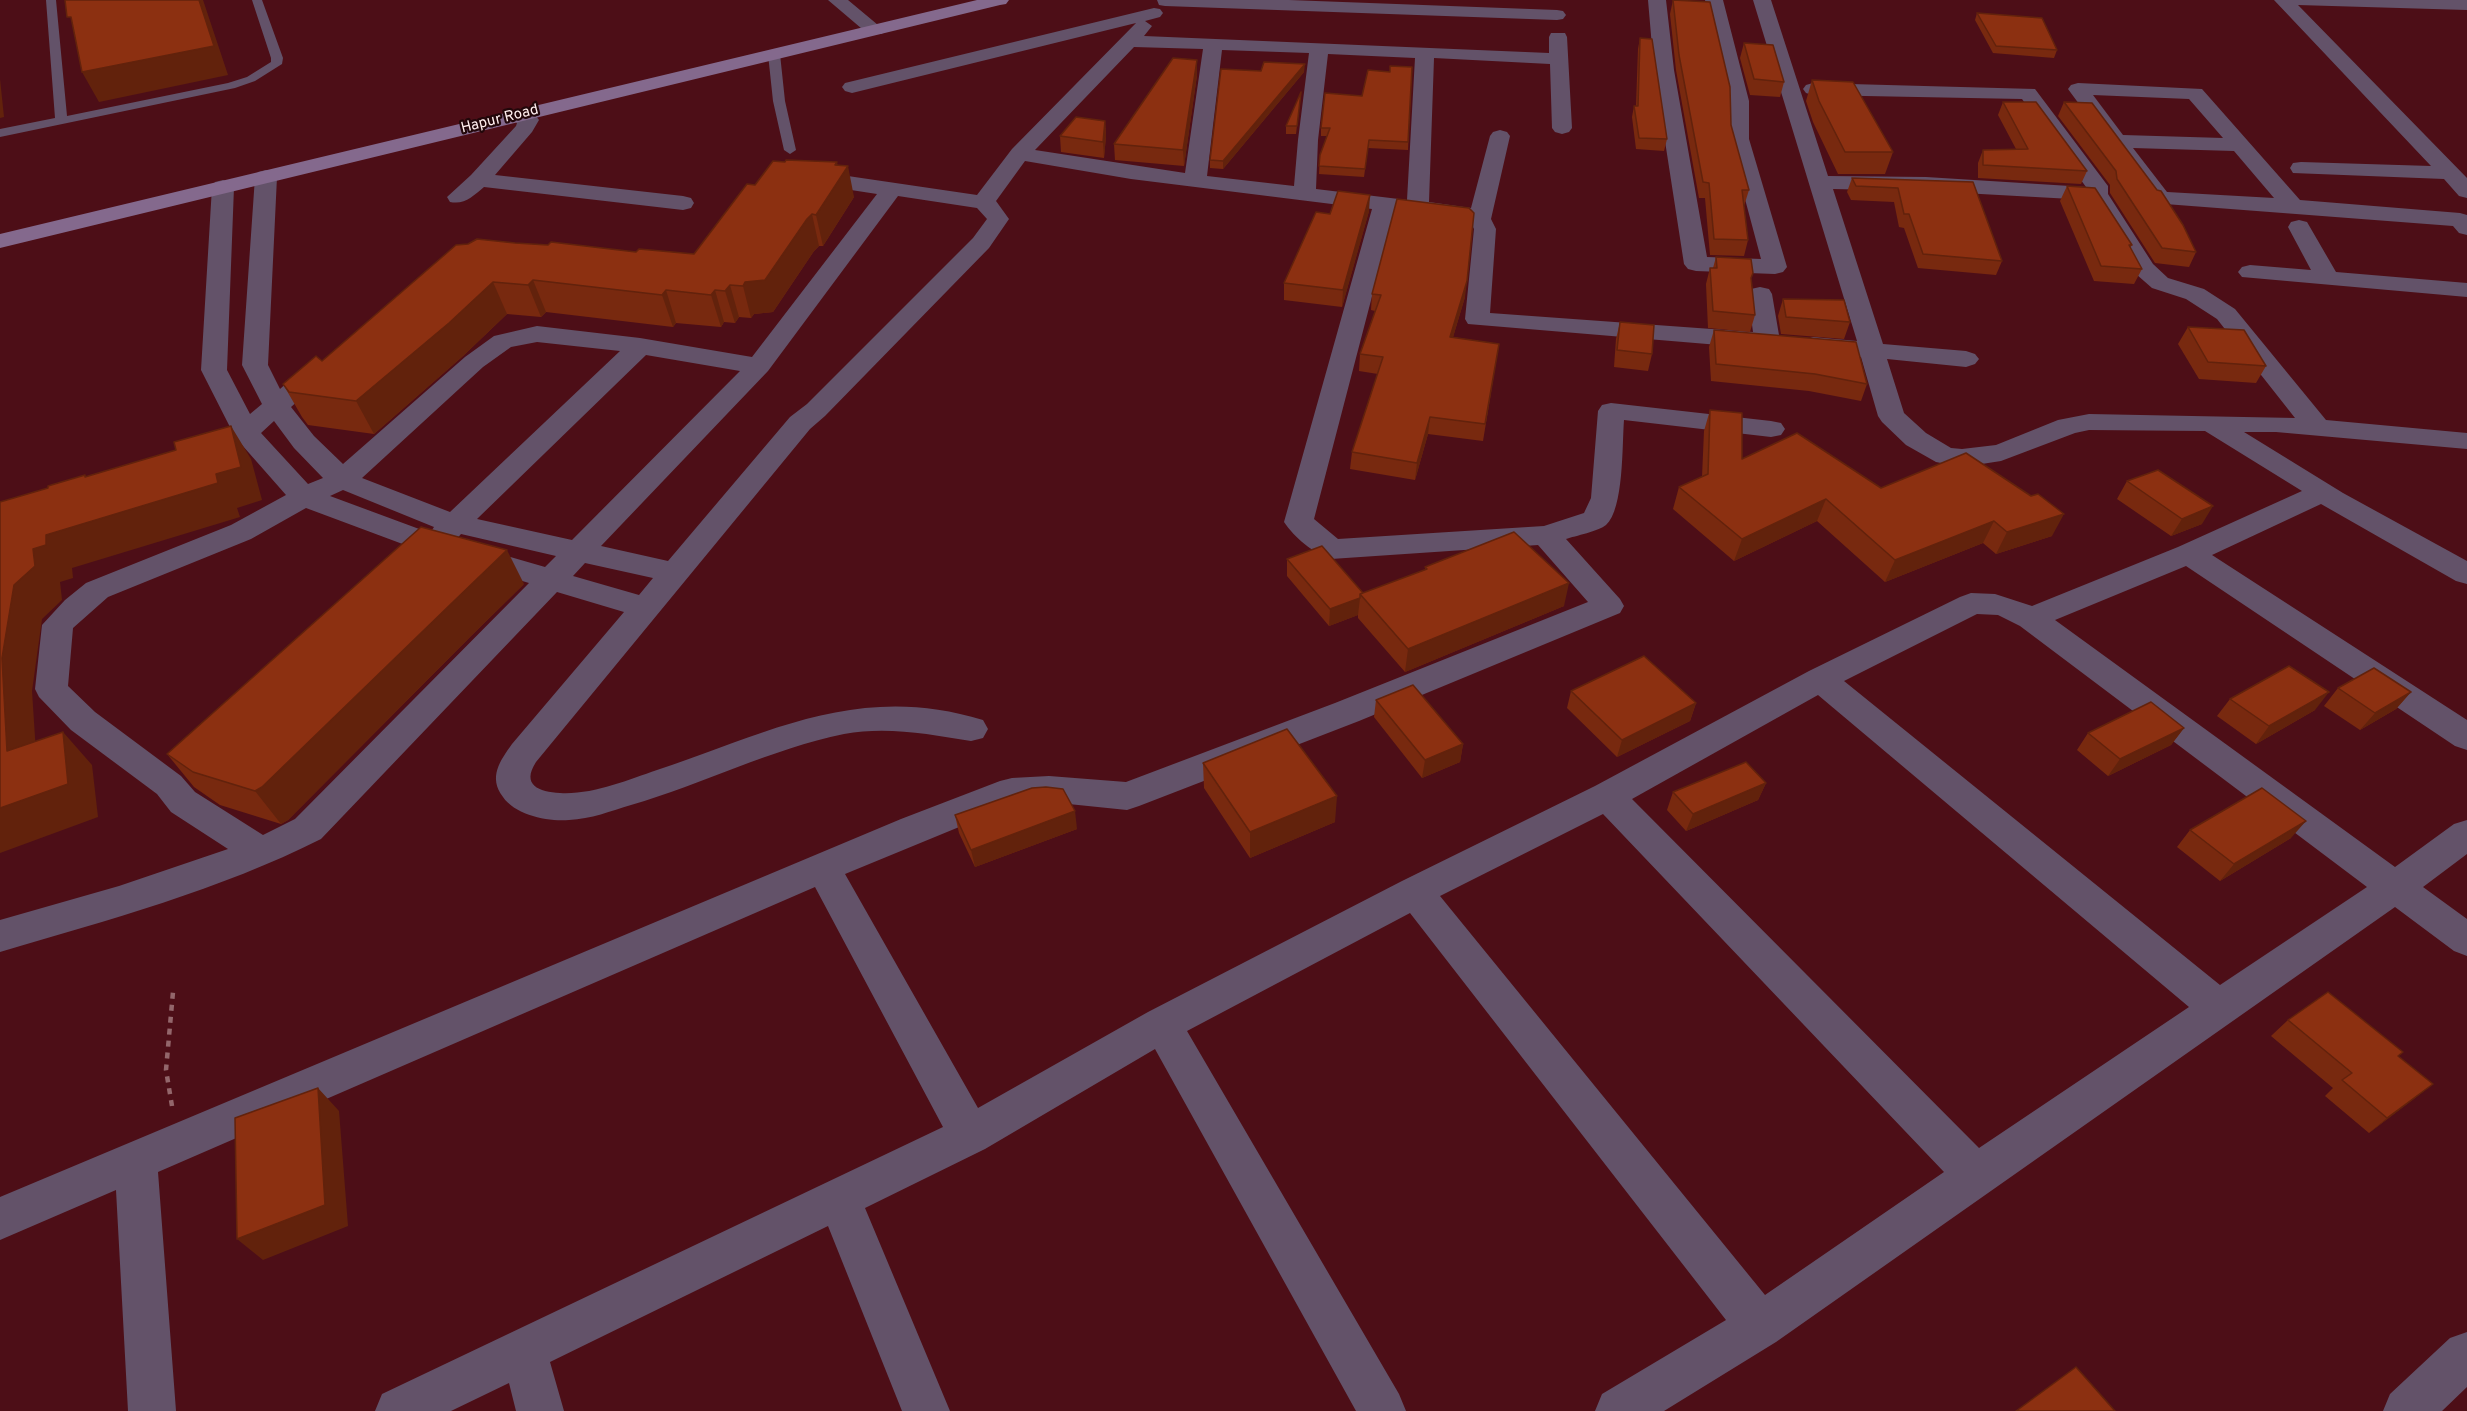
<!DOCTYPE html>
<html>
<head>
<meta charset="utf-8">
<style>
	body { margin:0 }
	canvas { display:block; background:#4d0e17 }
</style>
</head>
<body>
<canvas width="2467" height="1411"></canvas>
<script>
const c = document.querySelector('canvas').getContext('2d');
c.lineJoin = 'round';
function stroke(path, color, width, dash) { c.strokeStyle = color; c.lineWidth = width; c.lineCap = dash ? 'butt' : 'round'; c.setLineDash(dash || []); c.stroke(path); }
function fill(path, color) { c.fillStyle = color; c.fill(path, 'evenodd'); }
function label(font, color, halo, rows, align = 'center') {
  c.font = font + ' Overpass,sans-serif'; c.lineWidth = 4.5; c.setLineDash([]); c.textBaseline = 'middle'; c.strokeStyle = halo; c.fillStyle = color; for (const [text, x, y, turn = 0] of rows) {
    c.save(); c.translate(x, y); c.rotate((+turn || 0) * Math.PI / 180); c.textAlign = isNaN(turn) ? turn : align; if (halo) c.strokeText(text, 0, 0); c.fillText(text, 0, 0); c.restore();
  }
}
const path = new Path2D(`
	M172,1106L166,1070L173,992`);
const lane = new Path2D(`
	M46,0H56L67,116L228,83L247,77L271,62V58L252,0H262L283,58L282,64L255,81L235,88L0,137V129L55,118Z
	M774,51L780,54L785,101L796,150L790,154L784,150L773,101L768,54Z`);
const street = new Path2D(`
	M828,0H848L884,30L882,34H868Z
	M1157,0H1289L1557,10L1563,11L1566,15L1563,19L1557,20L1165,6L1159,5Z
	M1648,0H1666L1674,70L1707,257L1761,259L1729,139V101L1705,0H1723L1749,101V139L1787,267L1783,272L1775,274L1696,271L1688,269L1684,264L1654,70Z
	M1753,0H1771L1828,176L1926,177L2086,187L2022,99L1813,95L1806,93L1803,89L1806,85L1813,83L2035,89L2108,186V194L2153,264L2168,278L2204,289L2235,309L2326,420L2467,433V449L2276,432H2244L2343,493L2467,561V584L2456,581L2321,504L2212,555L2467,720V750L2455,746L2186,566L2055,620L2395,867L2454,824L2467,820V854L2423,887L2467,919V956L2454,951L2395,907L1776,1342L1664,1411H1595L1602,1394L1726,1320L1410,913L1187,1031L1399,1394L1406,1411H1356L1155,1049L985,1149L865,1208L950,1411H902L828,1226L550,1362L564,1411H516L509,1383L451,1411H375L382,1394L943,1127L815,887L158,1172L176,1411H128L116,1190L0,1240V1197L901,819L1000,781L1012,778L1049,776L1126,782L1335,703L1588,602L1538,545L1331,559C1314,554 1294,537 1284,522L1372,209L1131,179L1025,161L996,201L1009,219L989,248L825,416L810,429L536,762C521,785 539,792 560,793C592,795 628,780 657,770C770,732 860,682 983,720L988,729L983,738L971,741C929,734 886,726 844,734C771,749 703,784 631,805C611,811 591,819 569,820C549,822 515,815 503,797C488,777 500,761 512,744L624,612L557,592L321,839C220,890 108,920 0,952V920L119,886L228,849L171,812L157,794L71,730L39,697L35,689L42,625L65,600L86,583L231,525L286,495L242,445C225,454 208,468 188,463L184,457L188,451L231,429L201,370L212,187L215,182L223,180L231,182L234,187L227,370L250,414L262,404L242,365L255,177L258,172L266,170L274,172L277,177L268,365L280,389C296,376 311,355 332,361L336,366L332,371L291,407L314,436L343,464L465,357L494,336L537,326L640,338L752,357L877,194L799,182L796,177L799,172L807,170L977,195L1012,149L1136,23L852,93L845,91L842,87L845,83L1154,8L1160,9L1163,13L1160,17L1145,21L1152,26L1144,36L1549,53V37L1551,33H1565L1567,37L1572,128L1569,132L1562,134L1555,132L1552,128L1550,64L1434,58L1429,202L1471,208L1490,136L1493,132L1500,130L1507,132L1510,136L1491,219L1496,229L1490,313L1753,332L1748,294L1751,289L1760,287L1769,289L1772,294L1780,341L1776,346L1767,349L1468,324L1465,319L1474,229L1471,223L1464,220L1394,212L1314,519L1338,539L1544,526L1584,513L1591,498L1598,411L1602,405L1611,403L1771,421L1781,423L1785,429L1781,435L1771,437L1624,420C1622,445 1624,509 1606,525C1599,531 1575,536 1566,539L1620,599L1624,606L1620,613L1359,721L1139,806L1127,810L1049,802L1015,804L845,874L978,1108L1148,1012L1402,881L1595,786L1809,671L1960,597L1971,593L1995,594L2032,606L2178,547L2302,491L2205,431L2089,430L2075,433L2001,461L1962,467L1936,462L1906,445L1882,422L1878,416L1861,357L1804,350L1800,345L1804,340L1813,337L1857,341ZM1134,47L1203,49L1185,173L1035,150ZM1222,50L1309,53L1298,140L1294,186L1207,176ZM1328,54L1415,58L1407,200L1316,189L1318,140ZM1833,189L1926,191L2090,200L2136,274L2152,288L2186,299L2217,319L2295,418L2089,414L2058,420L1996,445L1962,449L1951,448L1926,433L1904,413L1887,359L1966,367L1975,364L1979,359L1975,354L1966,351L1883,344ZM898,196L977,208L987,219L973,238L807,404L790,417L668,561L601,546L768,371ZM537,342L620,351L450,512L362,478L483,367L511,347ZM646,355L740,371L572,540L477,519ZM274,421L294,448L323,478L308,484L261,433ZM343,490L434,527L430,533L330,496ZM306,508L416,549L529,583L295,819L263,835L195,792L181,776L95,712L68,686L73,628L108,597L251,539ZM461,534L556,556L545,567L455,541ZM585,563L653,578L639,595L573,576ZM1977,614L1998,615L2020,626L2367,887L2220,985L1844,681ZM1818,695L2189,1007L1979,1148L1632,799ZM1603,814L1944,1172L1765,1295L1440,896Z
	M2274,0H2467V10L2298,5L2467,178V198L2459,196L2444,179L2293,173L2290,168L2293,163L2301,162L2431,166Z
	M2078,83L2202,89L2300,200L2460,213L2467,215V235L2459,233L2453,226L2152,203L2068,89L2071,85ZM2093,95L2189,99L2223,138L2123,135ZM2133,148L2234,151L2274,198L2167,192Z
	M519,110L536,116L539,120L532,132L495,175L683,196L691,198L694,203L691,208L683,210L484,187C473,196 465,205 450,202L447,197L471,175L516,126L517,123L509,116L512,112Z
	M2299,220L2307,222L2336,272L2467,283V297L2242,277L2238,272L2242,267L2250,265L2311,270L2288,227L2291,222Z
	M2467,1332V1387L2442,1411H2383L2390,1394L2450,1338Z`);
const secondary = new Path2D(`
	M977,0H1009L1006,4L1000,5L0,248V234Z`);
const wall = new Path2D(`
	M1673,0L1731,125L1749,190L1744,206L1748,240L1744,256L1710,255L1705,198H1699L1676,70L1670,14Z
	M1977,13L2057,50L2054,58L1993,53L1975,20Z
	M1640,38L1667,139L1664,151L1636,149L1632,117L1634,106H1636L1638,49Z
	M1744,43L1784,82L1780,97L1750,95L1740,58Z
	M1412,67L1408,150L1368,148L1364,177L1319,174L1320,155L1327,136H1321V128L1362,96L1390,72Z
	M1261,71L1304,72L1223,169L1210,168V160Z
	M1197,75L1184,166L1115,160L1114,144Z
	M1812,80L1893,152L1885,174H1838L1813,122L1806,101Z
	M1301,92L1296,134H1286V126Z
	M2003,102L2087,171L2081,184L1978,178V163L1983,150L2016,149L1998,115Z
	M2064,102L2196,252L2189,267L2155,263L2110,193V185L2058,116Z
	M1105,121L1106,136L1104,158L1061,152L1060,136Z
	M785,162L838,166L854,197L823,246H819L814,251L773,312L754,314L751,318L739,317L735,323L724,322L721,327L676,323L673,327L546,312L541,317L507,314L463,356L374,434L308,425L302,417L283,384L322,361L515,243L636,252L694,254L755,185Z
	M1852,178L1973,182L2002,261L1996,275L1918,268L1904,228L1899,227L1894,202L1851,200L1847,192Z
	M2067,186L2132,245L2130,248L2142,269L2134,284L2094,281L2060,201Z
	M1369,211L1342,307L1284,300V283L1330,214Z
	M1716,257L1755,315L1750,332L1708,328L1706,284L1710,268H1713Z
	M1372,294L1465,297L1453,337L1499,344L1483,441L1428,434L1415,480L1350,469L1352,452L1378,374L1359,371L1360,354L1375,311L1371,310Z
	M1783,299L1850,322L1844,339L1781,334L1778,316Z
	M1620,322L1652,354L1648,371L1614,367L1616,339Z
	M2188,327L2266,366L2256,383L2199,379L2178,344Z
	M1714,330L1867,384L1861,401L1809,391L1711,381L1709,347Z
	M1710,410L1742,459L1881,488L2052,536L1996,554L1983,543L1885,582L1817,521L1734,561L1673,509L1679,487L1702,477L1704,431Z
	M2127,481L2202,524L2171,536L2117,499Z
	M1287,559L1363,593L1425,570V567L1564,606L1405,672L1358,618V615L1329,626L1287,576Z
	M524,584L472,635L288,820L281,824L220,805L194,787L167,754Z
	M2338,688L2411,692L2396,709L2360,730L2324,706Z
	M1571,691L1696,703L1690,721L1617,757L1567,708Z
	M2230,699L2315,710L2256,744L2217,716Z
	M1376,700L1463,744L1460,762L1422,778L1374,717Z
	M2184,728L2171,745L2108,776L2077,750L2088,733Z
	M1203,763L1335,822L1250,858L1204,788Z
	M1766,783L1758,800L1686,831L1667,810L1673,792Z
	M955,815L1077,829L975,867L959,833Z
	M2190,830L2291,838L2220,881L2177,847Z
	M2288,1020L2403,1052L2398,1056L2433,1084L2369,1133L2325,1096L2333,1088L2271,1036Z`);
const shadedWall = new Path2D(`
	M199,0H203L228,75L99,102L82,72Z
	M1197,60V75L1184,166L1183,150Z
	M1305,64L1304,72L1223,169V161Z
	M0,79L4,117L0,118Z
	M1105,121L1106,136L1104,158L1103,142Z
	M837,162L840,177L848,166L854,197L823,246L816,215L835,165Z
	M1370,195L1369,211L1342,307L1343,290Z
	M812,214L819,246L814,251L773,312L754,314L751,318L743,286L745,282Z
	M533,280L546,312L541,317L528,285Z
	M1467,281L1465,297L1448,354L1450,337Z
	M493,282L507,314L463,356L374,434L356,401Z
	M730,285L739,317L735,323L725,291Z
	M666,290L676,323L673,327L662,295Z
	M715,290L724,322L721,327L711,295Z
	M1430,417L1428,434L1415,480L1417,463Z
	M231,426L251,459L262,500L237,508L240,517L72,568L73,578L60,582L62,600L42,619L32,691L38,784L7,751L2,658L14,585L33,549L46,535L216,474Z
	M1826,499L1817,521L1734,561L1742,539Z
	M2213,506L2202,524L2171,536L2182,519Z
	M2064,514L2052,536L1996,554L2007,532Z
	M1994,521L1983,543L1885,582L1895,560Z
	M507,550L524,584L472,635L288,820L281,824L255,791Z
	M1569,583L1564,606L1405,672L1408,649Z
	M1360,598L1358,615L1329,626L1330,609Z
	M2329,692L2315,710L2256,744L2269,726Z
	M2411,692L2396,709L2360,730L2375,713Z
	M1696,703L1690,721L1617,757L1622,740Z
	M2184,728L2171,745L2108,776L2120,759Z
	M63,732L92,765L98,817L0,853V808Z
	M1463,744L1460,762L1422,778L1425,760Z
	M1766,783L1758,800L1686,831L1693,814Z
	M1337,796L1335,822L1250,858V832Z
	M1075,811L1077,829L975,867L971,850Z
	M2306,821L2291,838L2220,881L2234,864Z
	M2433,1084L2414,1099L2369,1133L2387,1118Z
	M318,1088L339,1111L348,1226L263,1260L237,1239Z`);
const building = new Path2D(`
	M65,0H199L214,46L82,72L71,17H67Z
	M1673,0L1710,2L1730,87L1731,125L1749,190H1742L1748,240L1714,239L1709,183L1703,182L1679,55Z
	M1977,13L2042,18L2057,50L1996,46Z
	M1640,38L1652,39L1667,139L1639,138L1634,106H1638Z
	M1744,43L1773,45L1784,82L1754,79Z
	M1173,58L1197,60L1183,150L1114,144Z
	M1264,62L1305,64L1223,161L1210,160L1221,69L1261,71Z
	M1390,66L1412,67L1408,142L1369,140L1365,169L1319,166L1320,155L1330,128H1321L1325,93L1362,96L1368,70L1390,72Z
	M1812,80L1853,82L1893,152H1845L1819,101Z
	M1301,92L1297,126H1286Z
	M2003,102H2036L2087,171L1983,165V150L2028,149Z
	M2064,102L2092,103L2157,190L2161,191L2183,225L2196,252L2162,248L2117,179L2116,171Z
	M1076,117L1105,121L1103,142L1060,136Z
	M786,160L837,162L835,165L848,166L816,215L812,214L807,219L765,280L745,282L743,286L730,285L725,291L715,290L711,295L666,290L662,295L533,280L528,285L493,282L449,323L356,401L289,392L283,384L316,356L322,361L456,245L468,244L477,239L515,243L548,245L551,242L636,252L639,249L694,254L747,184L755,185L773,161L785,162Z
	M1852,178L1973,182L2002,261L1923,254L1909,214H1904L1898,188L1856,186Z
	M2067,186L2095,188L2132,245H2129L2142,269L2101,266Z
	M1338,191L1370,195L1343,290L1284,283L1316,212L1330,214Z
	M1397,199L1469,208L1474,213L1467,281L1450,337L1499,344L1485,424L1430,417L1417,463L1352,452L1383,357L1360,354L1381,295L1372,294Z
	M1716,257L1751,259L1753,273L1751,278L1755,315L1713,311L1710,268H1717Z
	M1783,299L1844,300L1850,322L1786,317Z
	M1620,322L1654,325L1652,354L1617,350Z
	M2188,327L2244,330L2266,366L2208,362Z
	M1714,330L1856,342L1867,384L1815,374L1716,364Z
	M1710,410L1742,413V459L1797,433L1881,488L1966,453L2031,496L2038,494L2064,514L2007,532L1994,521L1895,560L1826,499L1742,539L1679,487L1708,474Z
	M231,426L241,467L216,474L218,483L46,535V545L33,549L35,566L14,585L2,658L7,751L63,732L68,784L0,808V502L48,488V486L85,475V477L176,450L174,442Z
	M2158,470L2213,506L2182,519L2127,481Z
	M421,527L507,550L454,601L262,787L255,791L193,772L167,754Z
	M1514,532L1569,583L1408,649L1360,594L1427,569L1425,567Z
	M1322,546L1363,593L1360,594V598L1330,609L1287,559Z
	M1644,656L1696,703L1622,740L1571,691Z
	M2289,666L2329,692L2269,726L2230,699Z
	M2374,668L2411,692L2375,713L2338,688Z
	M1413,685L1463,744L1425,760L1376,700Z
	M2151,702L2184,728L2120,759L2088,733Z
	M1287,729L1337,796L1250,832L1203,763Z
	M1746,762L1766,783L1693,814L1673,792Z
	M1046,787L1063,789L1075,811L971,850L955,815L1032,788Z
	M2262,788L2306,821L2234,864L2190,830Z
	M2328,992L2403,1052L2398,1056L2433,1084L2387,1118L2342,1080L2352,1073L2288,1020Z
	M318,1088L325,1205L237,1239L235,1118Z
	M2076,1367L2115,1411H2016Z`);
const farStreetnames = [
	["Hapur Road",500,120,-14]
];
stroke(path, '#93666b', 4.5, [6, 6]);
fill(lane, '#635269');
fill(street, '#635269');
fill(secondary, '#84698d');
fill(wall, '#78290f');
fill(shadedWall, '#62220c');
fill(building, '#8c3011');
stroke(building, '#62220c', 1.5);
label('15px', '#fee', '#22070a', farStreetnames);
</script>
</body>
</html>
